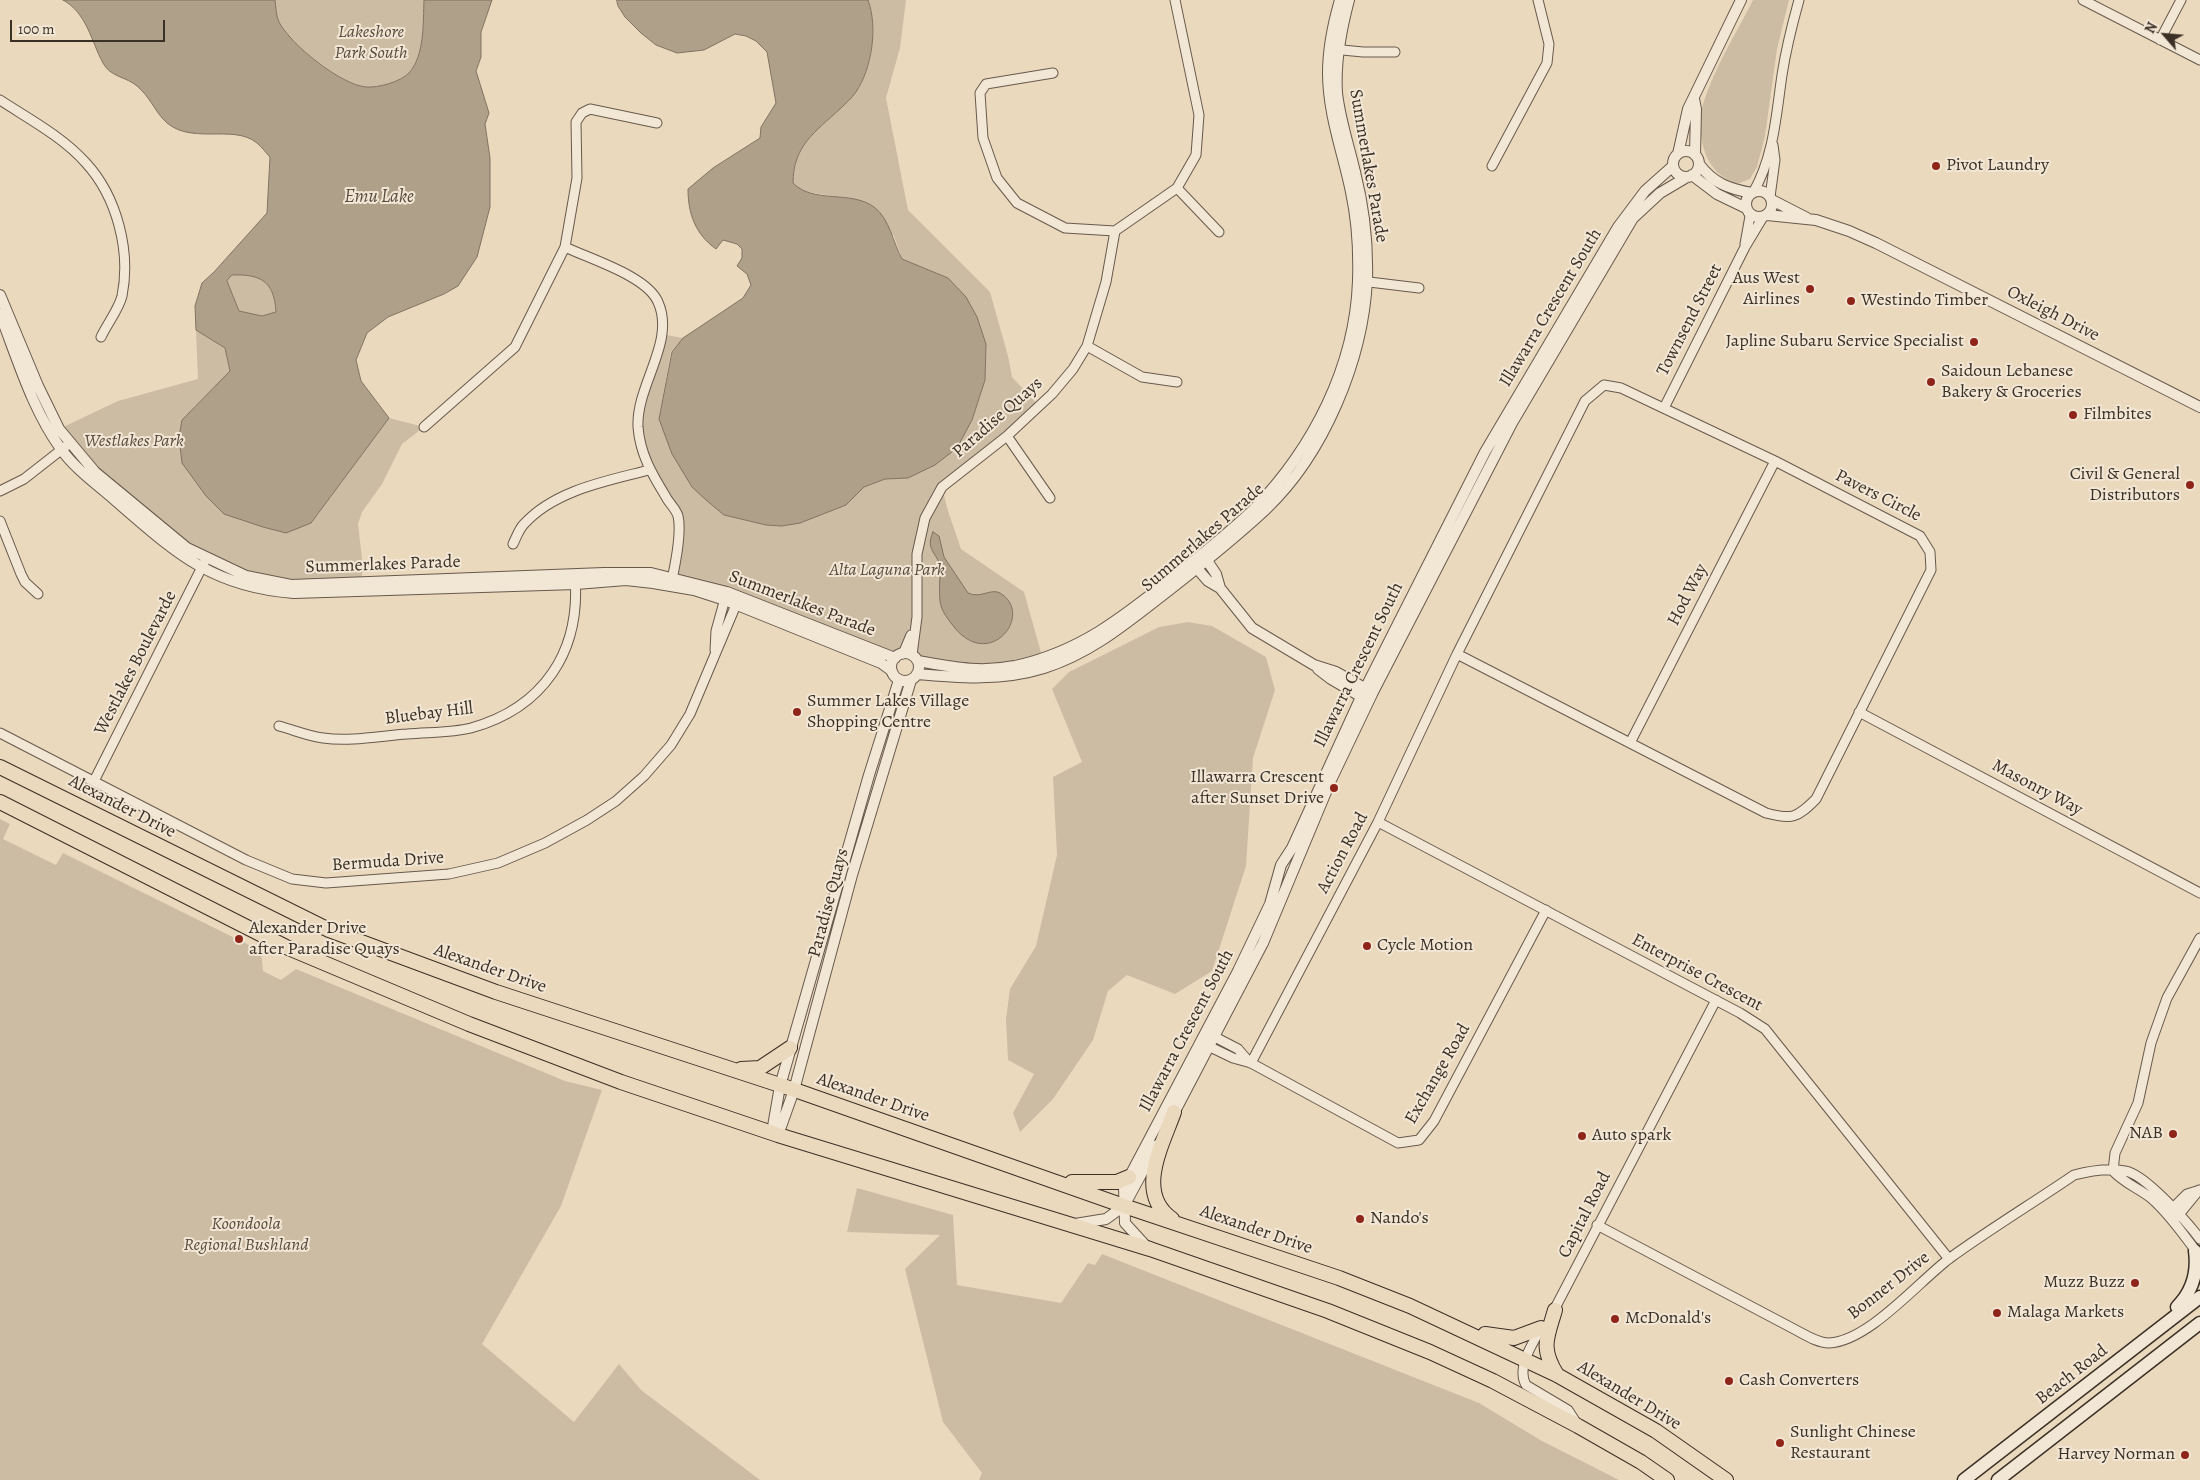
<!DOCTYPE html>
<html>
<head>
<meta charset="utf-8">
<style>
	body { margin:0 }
	#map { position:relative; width:2200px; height:1480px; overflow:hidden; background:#ebd9be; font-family:Alegreya,serif }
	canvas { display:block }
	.north { position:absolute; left:2140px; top:10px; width:50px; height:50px; -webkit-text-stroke:4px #f2e6d5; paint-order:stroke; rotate:297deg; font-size:14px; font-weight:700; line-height:20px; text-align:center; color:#3b3026 }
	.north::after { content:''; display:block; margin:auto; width:18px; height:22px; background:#3b3026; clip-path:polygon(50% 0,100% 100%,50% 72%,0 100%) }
	.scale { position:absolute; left:10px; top:20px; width:155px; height:22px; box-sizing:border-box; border:2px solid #3b3026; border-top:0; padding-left:6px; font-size:15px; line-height:18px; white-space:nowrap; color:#3b3026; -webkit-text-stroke:4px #f2e6d5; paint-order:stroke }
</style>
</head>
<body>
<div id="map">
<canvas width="2200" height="1480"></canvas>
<div class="north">N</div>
<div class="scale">100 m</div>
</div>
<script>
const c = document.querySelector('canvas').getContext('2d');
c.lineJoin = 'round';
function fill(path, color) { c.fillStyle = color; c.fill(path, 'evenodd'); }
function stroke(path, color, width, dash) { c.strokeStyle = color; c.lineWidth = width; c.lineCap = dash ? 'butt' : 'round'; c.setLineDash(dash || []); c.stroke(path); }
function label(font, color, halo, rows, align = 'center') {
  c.font = font + ' Alegreya,serif'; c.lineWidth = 4; c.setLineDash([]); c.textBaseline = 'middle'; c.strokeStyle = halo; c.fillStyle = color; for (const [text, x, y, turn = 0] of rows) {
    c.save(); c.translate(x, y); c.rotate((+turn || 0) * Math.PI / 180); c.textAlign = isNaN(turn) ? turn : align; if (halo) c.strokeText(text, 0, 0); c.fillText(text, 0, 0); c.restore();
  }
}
const green = new Path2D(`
	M275,0H424C423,22 425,55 409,73C400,82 378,88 366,87C341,85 290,44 279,22C276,16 276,7 275,0Z
	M868,0H906L900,48L886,98L908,210L990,292L1008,356L1012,377L1039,406L942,488L948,511L961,549L1024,592L1042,656C1014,662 984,670 954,667C935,665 919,650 899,655L673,577L678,515L649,470L638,425L661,334L683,338L671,352L659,419L724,515L766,525L782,526L846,505L864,487L885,479L908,478L972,420L985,380L986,344L948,278L902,259L894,236L857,200L801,191L793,183C793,146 815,132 840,109C845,104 852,98 856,92C872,68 878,27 868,0Z
	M1753,0H1789L1777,49L1765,136L1757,167L1750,179L1737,184C1714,176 1704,158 1701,135C1700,130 1698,125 1699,120C1708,77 1734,38 1753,0Z
	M232,275C262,274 273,281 276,312L262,316L239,311L227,281Z
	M196,330L225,348L230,371L182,420L311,523L389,418L424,427L402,444L382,484L362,512L358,524L363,567L361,582L291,585L207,559L138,508L59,429L118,401L198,379Z
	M1188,622L1212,626L1266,657L1275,690L1253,758L1246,866L1212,971L1175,994L1127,975L1108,991L1093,1040L1053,1099L1020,1132L1013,1113L1034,1074L1008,1060L1006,1019L1010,989L1036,946L1057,855L1053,777L1082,762L1052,689L1069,672L1159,627Z
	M0,819L10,824L3,839L56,865L63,853L261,951L263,971L281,980L296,969L565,1081L602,1090L561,1206L482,1344L574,1422L619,1364L641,1390L760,1480H0Z
	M857,1188L953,1215L957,1285L1061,1303L1088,1263L1095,1265L1102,1254L1479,1403L1542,1441L1619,1480H979L982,1473L943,1422L905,1269L940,1235L847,1232Z`);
const water = new Path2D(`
	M63,0H275C276,7 276,16 279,22C290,44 341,85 366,87C378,88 400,82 409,73C425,55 423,22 424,0H492L481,32V57L476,71L489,113L485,124L490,158V207L477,257L458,286L444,294L388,317L367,333L356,360L361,381L389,418L311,523L286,533L263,527L224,514L206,496L182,463L179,437L182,420L230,371L225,348L196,330L195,306L202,283L214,272L267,213L270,157C266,153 262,147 257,143C233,123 188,147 163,119C154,109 149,96 137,86C127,77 110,77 103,63C91,41 87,13 63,0ZM232,275C261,274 274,281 276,312L262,316L239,311L227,281Z
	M617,0H868C878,27 872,68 856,92C852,98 845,104 840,109C815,132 793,146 793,183C813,204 851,190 874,207C890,219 893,243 902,259L948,278L966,297L977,317L986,344L985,380L972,420L957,448L935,465L908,478L885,479L864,487L846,505L800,523L782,526L766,525L724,515L706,500L692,487L672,454L659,419L672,352L683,338L743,298L751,285L747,274L737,266L742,258V249L737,244L723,240L716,249C695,234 688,213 688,189L713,168L760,138L761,127L776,103L767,52L756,41L746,36L735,34L704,50L677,53L656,45L641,33L625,17L618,6Z
	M933,532L939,536L944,557L968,593C980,599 991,588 1000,593C1035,614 990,672 954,627C948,619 941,611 940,601C939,591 940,580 940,570C940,553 924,552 933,532Z`);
const minor = new Path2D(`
	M2083,0L2200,60
	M2160,40L2181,0
	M1332,49L1363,52H1395
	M1053,73L986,84L980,93L983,138L997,178L1017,203L1065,228L1115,231L1177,188L1196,155L1199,115L1175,0
	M0,100C29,119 63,137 86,163C117,197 131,251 122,296C119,309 107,324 101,337
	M1492,166L1547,63L1549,44L1538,0
	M1177,188L1219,232
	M1753,193C1774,156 1776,116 1782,75C1786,49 1792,25 1799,0
	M1770,197L1775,160L1773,145
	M1745,244L1750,216L1748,211
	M565,247C590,259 647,276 658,302C676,342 636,385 638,427C640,454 652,474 666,497C669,503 676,509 678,516C682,533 675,566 671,584
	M1361,281L1419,288
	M1087,346L1142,377L1177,382
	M1664,408L1745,247L1763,217
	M424,427L515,347L565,247L577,178L576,122L582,113L590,109L657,123
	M1007,436L1050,498
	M0,491L24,479L70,443
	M0,521L21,574L25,582L38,594
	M513,544C516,538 519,529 524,524C555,490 607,481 649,470
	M715,650L716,631L726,595
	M903,654L911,635
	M912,655L917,617V554L925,518L942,487L1007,436L1052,394L1073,369L1087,346L1106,282L1115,231
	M1859,712L2200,893
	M279,726C294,730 308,736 323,738C350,742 380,736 407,734C427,732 451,733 471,728C543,708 581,652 575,577
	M0,733L246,860L292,879L326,883L449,874L498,863L545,843L587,820L616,801L644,776L671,745L690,714L738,600
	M1630,743L1775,461
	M94,781L204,563
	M1378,822L1740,1013L1765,1029L1949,1259
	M1209,1034L1238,1049L1250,1063
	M1204,1044L1233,1058L1251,1063L1398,1143L1419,1140L1434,1121L1546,910
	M1251,1063L1378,822L1457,654L1585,401L1604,385L1621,388L1775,461L1920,536L1930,552L1931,570L1816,799C1797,818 1792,820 1766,813L1457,654
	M2113,1171L2115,1153L2138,1103L2151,1043L2167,998L2200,938
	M2113,1171C2124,1183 2138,1188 2151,1198C2170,1214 2184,1236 2199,1255
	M2170,1211L2187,1194L2200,1190
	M2177,1217L2199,1190
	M1597,1225L1794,1329C1804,1334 1817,1343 1829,1343C1869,1341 1918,1282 1950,1258C1990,1229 2033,1203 2074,1175C2089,1171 2109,1168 2125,1171C2144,1173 2188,1223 2200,1239
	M1553,1312L1716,1000
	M1542,1327C1533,1342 1516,1368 1526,1385L1568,1410L1577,1424`);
const tertiary = new Path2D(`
	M1694,99L1696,109L1695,155
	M1673 164a13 13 0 1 1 26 0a13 13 0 1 1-26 0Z
	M1678,154L1688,109L1741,0
	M1699,164C1713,183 1729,189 1752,193
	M1692,175L1717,194L1746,208
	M1746 204a13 13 0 1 1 26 0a13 13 0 1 1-26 0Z
	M1772,200L1807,218
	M1767,215L1816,220L1849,231L1876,243L2200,407
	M0,295L38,386L59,429L95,472L187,548L246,576L291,585L604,573H651L727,592L895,658
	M0,314C18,360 32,409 61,449C75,469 98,485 116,501C176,553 212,587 294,593L576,584L626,580L653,583L694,590L725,600L881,663L892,671
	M1204,556L1216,574L1220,588
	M1194,565L1208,581L1220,588L1252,628L1314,665L1336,672L1370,691
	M891 667a14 14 0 1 1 28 0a14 14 0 1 1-28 0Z
	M918,661C953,667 979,673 1015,666C1079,652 1122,618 1172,578C1200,556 1228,534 1254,509C1313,448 1355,367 1358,281C1359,252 1357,220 1351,192C1343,153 1328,114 1328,73C1328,48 1333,24 1340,0
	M1318,669L1331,679L1367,700
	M917,674C961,678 1002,681 1044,668C1092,653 1129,621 1168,591C1201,565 1235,538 1266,509C1324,454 1363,360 1367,280C1368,244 1364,207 1355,172C1349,146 1340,120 1337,93C1335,62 1341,30 1349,0
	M1172,1117L1263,943L1331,780L1373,692L1512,423L1633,218L1660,193L1687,177
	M772,1132L780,1086L869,775L899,680
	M778,1135L794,1090L852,875L911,680
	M1075,1224L1106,1219L1124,1206L1157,1145
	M1146,1246L1125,1223L1124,1187L1238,971L1270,904L1281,865L1292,848L1361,697L1485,452L1618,227L1645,191L1673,166`);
const secondary = new Path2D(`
	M2177,1307C2193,1291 2198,1273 2195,1251
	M1964,1480L2200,1297
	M1998,1480L2200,1323`);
const primary = new Path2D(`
	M0,767L329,930L496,992L792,1089L1124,1206L1339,1278L1410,1306L1557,1375L1656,1431L1726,1480
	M0,802L286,947L469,1024L621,1082L778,1135L1150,1249L1328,1311L1430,1352L1493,1381L1578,1426L1641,1462L1667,1480
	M741,1069L760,1068L790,1048
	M1072,1182H1117L1129,1177
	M1172,1219C1135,1193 1162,1146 1174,1112
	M1555,1310C1547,1338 1540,1347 1557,1375
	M1485,1334L1514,1338L1541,1328`);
const markers = [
	[1936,166,5,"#8f2418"],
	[1810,289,5,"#8f2418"],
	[1851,301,5,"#8f2418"],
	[1974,342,5,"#8f2418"],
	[1931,382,5,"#8f2418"],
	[2073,415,5,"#8f2418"],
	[2190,485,5,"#8f2418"],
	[797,712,5,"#8f2418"],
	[1334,788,5,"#8f2418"],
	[239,939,5,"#8f2418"],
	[1367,946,5,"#8f2418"],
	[2173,1134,5,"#8f2418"],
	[1582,1136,5,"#8f2418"],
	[1360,1219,5,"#8f2418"],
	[2135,1283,5,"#8f2418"],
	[1997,1313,5,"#8f2418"],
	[1615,1319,5,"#8f2418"],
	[1729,1381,5,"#8f2418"],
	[1780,1443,5,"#8f2418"],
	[2185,1455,5,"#8f2418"]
];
const parkNames = [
	["Lakeshore",371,33],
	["Park South",371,54],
	["Westlakes Park",134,442],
	["Alta Laguna Park",887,571],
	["Koondoola",246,1225],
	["Regional Bushland",246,1246]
];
const streetNames = [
	["Summerlakes Parade",1368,166,80],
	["Illawarra Crescent South",1551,308,-59],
	["Oxleigh Drive",2053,314,27],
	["Townsend Street",1690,320,-63],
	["Paradise Quays",998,418,-41],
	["Pavers Circle",1878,496,27],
	["Summerlakes Parade",1203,538,-41],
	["Summerlakes Parade",383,565,-2],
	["Hod Way",1688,595,-63],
	["Summerlakes Parade",802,604,21],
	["Westlakes Boulevarde",136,663,-63],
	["Illawarra Crescent South",1359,665,-64],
	["Bluebay Hill",429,714,-7],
	["Masonry Way",2037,788,28],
	["Alexander Drive",122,807,27],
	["Action Road",1343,853,-62],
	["Bermuda Drive",388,862,-4],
	["Paradise Quays",829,903,-75],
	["Alexander Drive",490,969,19],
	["Enterprise Crescent",1697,973,28],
	["Illawarra Crescent South",1187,1031,-62],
	["Exchange Road",1438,1074,-60],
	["Alexander Drive",873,1098,19],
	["Capital Road",1585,1215,-63],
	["Alexander Drive",1256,1230,19],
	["Bonner Drive",1889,1286,-38],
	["Beach Road",2072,1375,-38],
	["Alexander Drive",1629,1396,31]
];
const poiNames = [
	["Pivot Laundry",1946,166],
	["Aus West",1800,279,"right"],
	["Airlines",1800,300,"right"],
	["Westindo Timber",1861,301],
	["Japline Subaru Service Specialist",1964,342,"right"],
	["Saidoun Lebanese",1941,372],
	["Bakery & Groceries",1941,393],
	["Filmbites",2083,415],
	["Civil & General",2180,475,"right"],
	["Distributors",2180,496,"right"],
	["Summer Lakes Village",807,702],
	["Shopping Centre",807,723],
	["Illawarra Crescent",1324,778,"right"],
	["after Sunset Drive",1324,799,"right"],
	["Alexander Drive",249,929],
	["after Paradise Quays",249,950],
	["Cycle Motion",1377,946],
	["NAB",2163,1134,"right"],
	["Auto spark",1592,1136],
	["Nando's",1370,1219],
	["Muzz Buzz",2125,1283,"right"],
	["Malaga Markets",2007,1313],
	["McDonald's",1625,1319],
	["Cash Converters",1739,1381],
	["Sunlight Chinese",1790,1433],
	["Restaurant",1790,1454],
	["Harvey Norman",2175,1455,"right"]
];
const waterNames = [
	["Emu Lake",379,197]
];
fill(green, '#cdbca4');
fill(water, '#afa08a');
stroke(water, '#817362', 1);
stroke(minor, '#675a4c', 11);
stroke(tertiary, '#675a4c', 12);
stroke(secondary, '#3b3026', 15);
stroke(primary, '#3b3026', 16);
stroke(minor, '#f2e6d5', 9);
stroke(tertiary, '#f2e6d5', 10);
stroke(secondary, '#f2e6d5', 12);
stroke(primary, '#ebd9be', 14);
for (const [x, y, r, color] of markers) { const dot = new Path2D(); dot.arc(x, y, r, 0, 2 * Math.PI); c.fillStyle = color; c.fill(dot); stroke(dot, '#f2e6d5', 2); }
label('italic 18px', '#584c3f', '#f2e6d5', parkNames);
label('18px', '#3b3026', '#f2e6d5', streetNames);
label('18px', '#3b3026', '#f2e6d5', poiNames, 'left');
label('italic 19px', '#584c3f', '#f2e6d5', waterNames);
</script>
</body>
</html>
